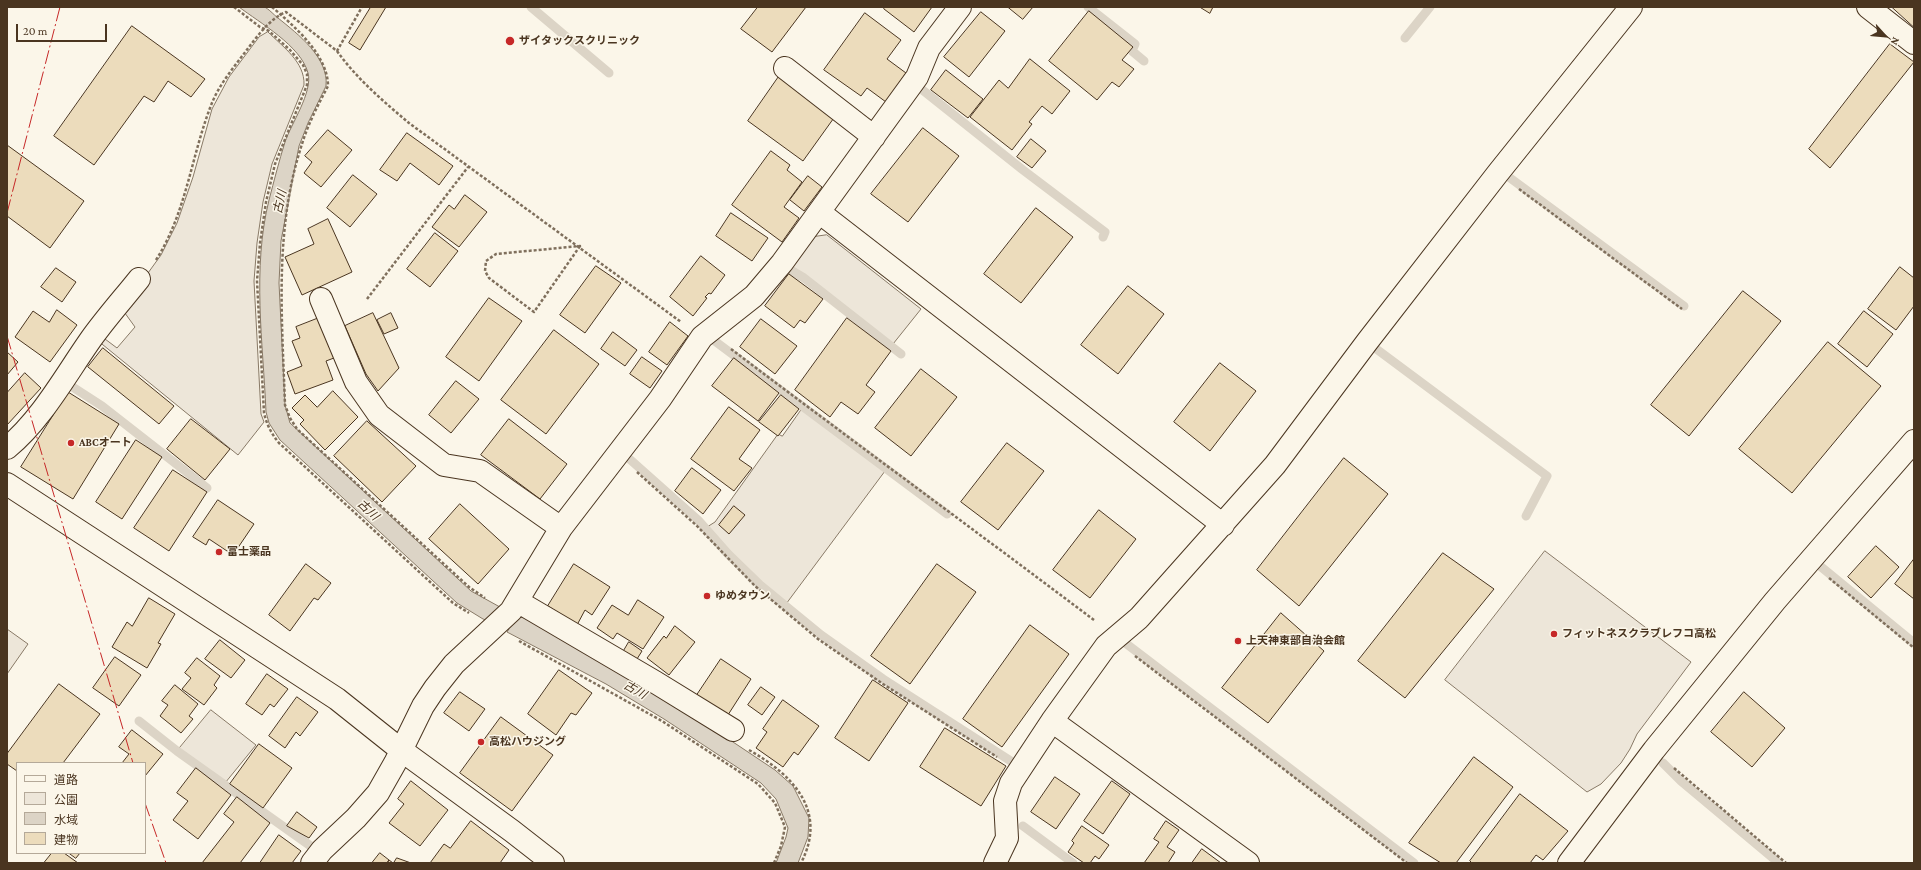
<!DOCTYPE html>
<html>
<head>
<meta charset="utf-8">
<style>
	body { margin:0 }
	#map { position:relative; width:1921px; height:870px; overflow:hidden; background:#fbf6e9; font-family:"Crimson Pro","Noto Sans JP",serif }
	canvas { display:block }
	.frame { position:absolute; inset:0; border:8px solid #4a3520; pointer-events:none }
	.legend { position:absolute; left:16px; top:762px; width:130px; height:92px; box-sizing:border-box; background:#fbf6e9; border:1px solid #b4a999; margin:0; padding:5px 7px; list-style:none; font-size:12px; color:#4a3520 }
	.legend li { display:flex; align-items:center; gap:8px; height:20px }
	.legend b { width:20px; border:1px solid #b4a999 }
	.north { position:absolute; left:1865px; top:16px; width:40px; height:40px; -webkit-text-stroke:3px #fbf6e9; paint-order:stroke; rotate:117deg; font-size:11px; font-weight:700; line-height:16px; text-align:center; color:#4a3520 }
	.north::after { content:''; display:block; margin:auto; width:14px; height:18px; background:#4a3520; clip-path:polygon(50% 0,100% 100%,50% 72%,0 100%) }
	.scale { position:absolute; left:16px; top:24px; width:91px; height:18px; box-sizing:border-box; border:2px solid #4a3520; border-top:0; padding-left:5px; font-size:12px; line-height:14px; white-space:nowrap; color:#4a3520; -webkit-text-stroke:3px #fbf6e9; paint-order:stroke }
</style>
</head>
<body>
<div id="map">
<canvas width="1921" height="870"></canvas>
<div class="frame"></div>
<ul class="legend">
<li><b style="height:5px;background:#fbf6e9"></b>道路</li>
<li><b style="height:11px;background:#ede6d9"></b>公園</li>
<li><b style="height:11px;background:#dcd4c6"></b>水域</li>
<li><b style="height:11px;background:#ecdcbc"></b>建物</li>
</ul>
<div class="north">N</div>
<div class="scale">20 m</div>
</div>
<script>
const c = document.querySelector('canvas').getContext('2d');
c.lineJoin = 'round';
function fill(path, color) { c.fillStyle = color; c.fill(path, 'evenodd'); }
function stroke(path, color, width, dash) { c.strokeStyle = color; c.lineWidth = width; c.lineCap = dash ? 'butt' : 'round'; c.setLineDash(dash || []); c.stroke(path); }
function label(font, color, halo, rows, align = 'center') {
  c.font = font + ' "Crimson Pro","Noto Sans JP",serif'; c.lineWidth = 3; c.setLineDash([]); c.textBaseline = 'middle'; c.strokeStyle = halo; c.fillStyle = color; for (const [text, x, y, turn = 0] of rows) {
    c.save(); c.translate(x, y); c.rotate((+turn || 0) * Math.PI / 180); c.textAlign = isNaN(turn) ? turn : align; if (halo) c.strokeText(text, 0, 0); c.fillText(text, 0, 0); c.restore();
  }
}
const green = new Path2D(`
	M268,32C283,47 305,62 304,85L272,164L263,202L257,243L254,281L261,414L264,422L238,455L97,340L101,336L117,348L135,327L122,309L161,255L177,223L193,177L212,109L229,77L259,37Z
	M827,235L921,309L893,344L803,276L790,268L813,237Z
	M802,409L885,471L786,604L757,579L707,527L715,522L778,434L782,436Z
	M1545,551L1691,662L1637,734L1630,749L1621,763L1601,784L1587,792L1445,680Z
	M7,629L28,644L7,674Z
	M211,710L256,745L225,783L178,750Z`);
const water = new Path2D(`
	M239,7C246,7 256,5 264,7C268,8 274,15 278,18C298,34 329,58 326,86L308,123L299,146L281,241L279,283L285,405L290,423L471,591L518,617L526,618L670,700L775,770L793,786L809,818L808,837L798,863H776L786,837L788,828L776,799L761,783L664,719L606,684L507,632L509,629L483,619L457,603L280,440L269,423L266,412C263,342 252,269 269,200C274,181 279,161 285,142C291,124 313,92 308,73C301,46 260,23 239,7Z`);
const stream = new Path2D(`
	M531,7L609,73
	M1088,7L1135,44L1132,51L1144,61
	M1405,38L1430,7
	M920,88L1023,170L1105,232L1103,237
	M1506,175L1684,306
	M787,268L804,278L901,354
	M712,339L947,514
	M1371,345L1547,476L1526,516
	M68,384L102,406L207,488
	M625,455L698,520L728,554L760,585L821,635L883,679L1017,765
	M1820,566L1914,643
	M1124,642L1414,863
	M139,721L177,751L312,847
	M1663,763L1681,781L1779,863
	M1023,826L1073,863`);
const building = new Path2D(`
	M371,7H386L360,50L349,43Z
	M758,7H806L772,52L741,29Z
	M885,7H932L914,32L884,9Z
	M1008,7H1033L1023,19Z
	M1200,7H1213L1210,13Z
	M1892,7H1914V27Z
	M1089,11L1133,47L1122,60L1134,69L1119,87L1112,82L1097,100L1049,61Z
	M981,12L1005,31L969,77L944,57Z
	M865,13L901,40L887,59L906,73L886,102L867,88L861,96L824,70Z
	M132,26L205,79L191,97L168,81L154,102L144,96L94,165L54,136Z
	M1890,44L1914,62L1830,168L1809,149Z
	M1030,59L1070,91L1052,114L1042,106L1029,122L1032,124L1012,150L970,117L999,80L1008,88Z
	M946,70L983,99L968,118L931,90Z
	M780,75L836,115L803,161L748,121Z
	M923,128L959,156L908,222L871,194Z
	M328,130L352,150L321,187L304,173L312,162L305,156Z
	M407,133L453,166L439,185L410,163L397,181L380,170Z
	M1031,139L1046,151L1032,168L1017,157Z
	M7,145L84,201L50,248L7,216Z
	M771,151L790,165L787,170L802,182L784,207L799,218L782,242L732,205Z
	M353,175L377,194L350,227L327,208Z
	M808,176L822,187L804,211L790,200Z
	M465,195L487,212L459,247L432,227L449,205L454,209Z
	M1036,208L1073,237L1021,303L984,274Z
	M731,213L768,238L752,261L716,236Z
	M328,219L352,272L302,295L285,257L314,244L308,229Z
	M435,233L458,251L430,287L407,269Z
	M701,256L725,275L711,294L709,293L705,297L707,298L693,316L670,297Z
	M596,266L621,283L585,333L560,315Z
	M1900,267L1914,278V306L1896,330L1868,309Z
	M56,268L76,282L62,302L41,287Z
	M789,274L823,299L805,323L800,320L794,328L765,306Z
	M1128,286L1164,314L1118,374L1081,345Z
	M1743,291L1781,321L1689,436L1651,405Z
	M489,298L522,321L479,381L446,357Z
	M57,310L77,325L50,362L15,337L33,311L49,322Z
	M1864,311L1893,334L1867,367L1838,344Z
	M373,313L399,368L378,391L366,374L345,326Z
	M391,313L398,328L384,334L377,320Z
	M319,318L334,358L326,361L333,380L295,394L287,372L302,366L292,341L300,338L296,327Z
	M847,318L891,351L866,385L875,392L858,414L841,402L830,417L795,390Z
	M761,319L797,346L775,374L740,347Z
	M670,322L688,336L667,365L649,352Z
	M554,330L599,364L546,434L501,400Z
	M613,332L637,350L625,366L601,349Z
	M1828,342L1881,386L1792,493L1739,449Z
	M103,348L174,406L159,424L88,367Z
	M7,352L18,362L7,375Z
	M642,357L662,371L650,388L630,374Z
	M734,358L779,393L758,421L712,386Z
	M1220,363L1256,391L1210,451L1174,422Z
	M921,369L957,397L911,456L875,428Z
	M25,373L41,388L7,425V393Z
	M456,381L479,399L451,433L429,415Z
	M333,391L358,417L325,450L300,424L304,420L292,408L305,395L317,407Z
	M68,392L119,424L73,499L21,467Z
	M781,395L799,409L778,436L759,422Z
	M729,407L760,430L739,459L752,468L734,491L691,459Z
	M191,419L230,449L205,480L167,449Z
	M509,419L567,464L540,499L481,455Z
	M367,421L416,466L382,502L334,456Z
	M136,440L162,457L122,519L96,502Z
	M1007,443L1044,471L998,530L961,502Z
	M1344,458L1388,494L1299,606L1257,570Z
	M692,468L721,490L703,514L675,491Z
	M173,470L207,492L169,551L134,528Z
	M218,500L254,524L233,555L209,539L206,545L193,537Z
	M460,504L509,549L478,584L429,539Z
	M734,506L745,515L729,534L719,525Z
	M1099,510L1136,539L1090,598L1053,570Z
	M1876,546L1899,567L1871,598L1848,577Z
	M1443,553L1494,589L1405,698L1358,661Z
	M1914,559V599L1895,584Z
	M306,564L331,583L318,600L314,598L290,631L269,615Z
	M574,564L610,587L592,615L585,610L577,625L548,606Z
	M937,564L976,592L910,684L871,656Z
	M149,598L175,614L158,643L161,644L147,668L112,647L127,622L132,626Z
	M638,600L664,617L643,649L617,633L613,639L597,628L612,605L628,615Z
	M1281,613L1324,651L1268,723L1222,688Z
	M1030,625L1069,654L1002,747L963,719Z
	M675,626L695,642L669,675L647,658L664,636L666,638Z
	M220,640L245,660L231,678L205,659Z
	M629,642L642,651L632,667L619,659Z
	M115,657L141,675L119,706L93,688Z
	M197,658L220,676L214,685L217,688L204,705L182,689L191,678L185,673Z
	M721,659L751,679L726,718L695,698Z
	M559,670L592,693L576,715L571,713L556,735L528,714Z
	M267,674L288,689L274,707L270,704L262,715L246,704Z
	M873,680L908,703L869,761L835,738Z
	M59,684L100,714L63,763H17V771L7,764V754Z
	M175,685L198,704L189,716L193,719L181,733L160,716L168,705L162,701Z
	M761,687L775,697L762,715L748,705Z
	M460,692L485,709L469,731L444,713Z
	M1744,692L1785,728L1752,767L1711,732Z
	M297,697L318,712L300,736L296,732L285,748L269,736Z
	M783,700L819,726L798,755L794,752L783,767L756,748L767,732L763,729Z
	M501,717L553,755L512,811L460,773Z
	M945,728L1006,766L981,806L920,767Z
	M132,730L163,754L145,776V763H122L129,754L119,747Z
	M259,744L292,768L263,808L230,784Z
	M1474,757L1513,787L1456,863H1441L1409,843Z
	M196,768L231,795L198,839L173,820L188,801L177,793Z
	M1055,777L1080,794L1056,829L1031,812Z
	M411,781L448,810L420,846L389,823L404,804L398,799Z
	M1112,781L1130,794L1103,834L1084,821Z
	M1520,794L1568,831L1543,860L1536,855L1530,863H1472L1470,861Z
	M237,797L270,823L240,863H202L234,822L224,814Z
	M297,812L317,827L309,838L287,826Z
	M471,821L509,850L500,863H430L444,844L450,848Z
	M1166,821L1179,830L1167,847L1175,852L1168,863H1144L1159,842L1154,839Z
	M1082,826L1109,845L1099,859L1095,856L1090,863H1084L1068,852L1074,843L1072,841Z
	M279,835L301,851L292,863H260Z
	M1202,849L1221,863H1192Z
	M52,853H64L78,863H44Z
	M69,853H80L76,858Z
	M380,853L389,860L387,863H372Z
	M397,858L411,863H387L389,860L393,863Z`);
const path = new Path2D(`
	M234,7L260,27L269,31L290,50L303,65L307,74V85L275,164L266,202L260,243L257,281L264,413C267,425 271,433 279,443L453,603L469,613
	M272,7C294,26 328,55 328,86C318,105 308,124 302,144C274,229 282,317 285,405L290,418L297,429L469,587L485,598
	M337,51C356,78 384,102 409,123L681,322
	M1519,189L1682,309
	M580,246L534,312L489,278L485,271L486,261L496,254Z
	M156,260C186,213 191,158 210,108C218,85 235,66 249,47C259,34 271,18 286,12L337,51L362,7
	M367,299L468,167
	M731,349C851,440 973,529 1094,620
	M637,472L697,526L755,586L818,639L883,684L997,757
	M1829,578L1914,648
	M519,641L662,721L758,784L775,803L785,827L781,846L774,863
	M1135,656L1407,863
	M749,750C793,775 828,811 801,863
	M1674,768L1786,863`);
const minor = new Path2D(`
	M1868,7L1914,43
	M785,68L874,137
	M819,212L1223,525
	M321,299L356,382L379,415L444,465L480,471L561,528
	M7,448C42,419 65,376 91,339C106,318 123,299 139,279
	M7,484L337,699L401,750L512,831L553,863
	M517,601L655,682L733,730
	M1052,721L1248,863
	M312,863L322,850L356,818L378,793L395,763L423,706L435,688L454,664L511,611L561,528L660,399L702,337L754,296L782,263L917,77L929,48L960,7
	M995,863L1007,838L1005,801L1011,783L1052,721L1106,646L1139,618L1275,465L1367,342L1498,173L1631,7
	M1569,863L1654,750L1775,601L1914,441`);
const power = new Path2D(`
	M7,213L60,7
	M7,336L133,763
	M145,803L166,863`);
const markers = [
	[510,41,5,"#c62828"],
	[71,443,4,"#c62828"],
	[219,552,4,"#c62828"],
	[707,596,4,"#c62828"],
	[1554,634,4,"#c62828"],
	[1238,641,4,"#c62828"],
	[481,742,4,"#c62828"]
];
const poiNames = [
	["ザイタックスクリニック",519,41],
	["ABCオート",79,443],
	["富士薬品",227,552],
	["ゆめタウン",715,596],
	["フィットネスクラブレフコ高松",1562,634],
	["上天神東部自治会館",1246,641],
	["高松ハウジング",489,742]
];
const waterNames = [
	["古川",280,202,-77],
	["古川",368,510,43],
	["古川",635,690,30]
];
fill(green, '#ede6d9');
stroke(green, '#887966', 1);
fill(water, '#dcd4c6');
stroke(water, '#887966', 1);
stroke(stream, '#dcd4c6', 9);
fill(building, '#ecdcbc');
stroke(building, '#4a3520', 1);
stroke(minor, '#4a3520', 24);
stroke(path, '#7f6f5c', 2.5, [3, 2]);
stroke(minor, '#fbf6e9', 22);
stroke(power, '#c62828', 1, [14, 3, 2, 3]);
for (const [x, y, r, color] of markers) { const dot = new Path2D(); dot.arc(x, y, r, 0, 2 * Math.PI); c.fillStyle = color; c.fill(dot); stroke(dot, '#fbf6e9', 1.5); }
label('bold 11px', '#4a3520', '#fbf6e9', poiNames, 'left');
label('italic 12px', '#4a3520', '#fbf6e9', waterNames);
</script>
</body>
</html>
